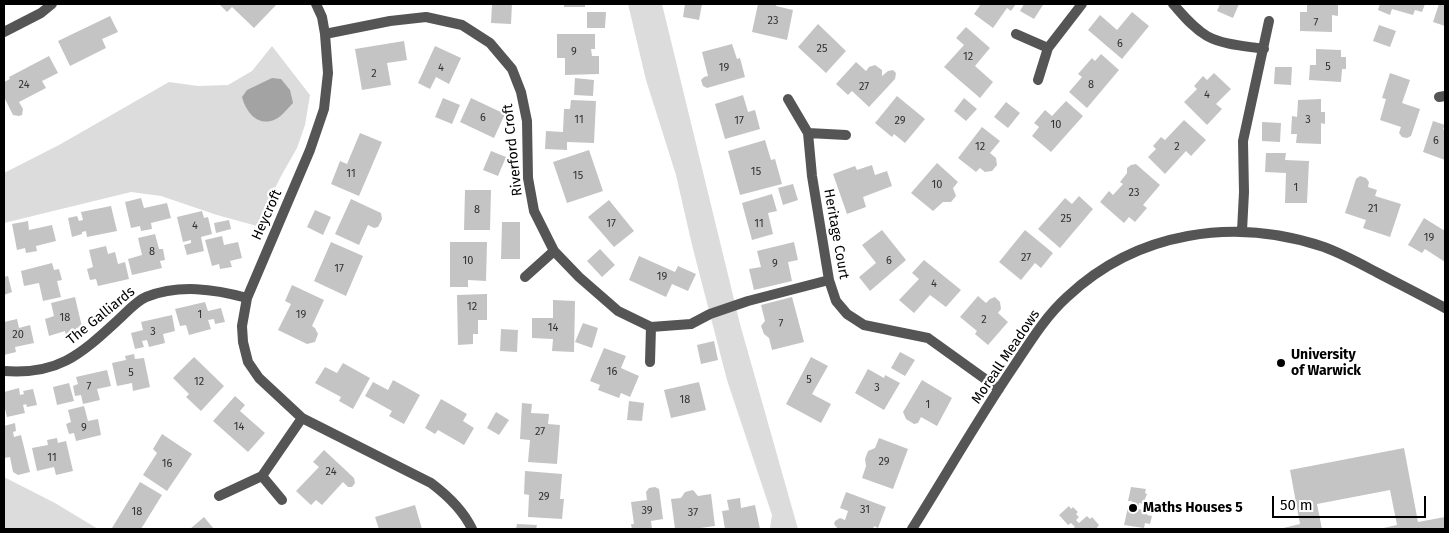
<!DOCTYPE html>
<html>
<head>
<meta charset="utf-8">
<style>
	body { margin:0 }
	#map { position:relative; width:1449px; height:533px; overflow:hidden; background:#fff; font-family:"Fira Sans",sans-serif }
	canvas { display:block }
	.frame { position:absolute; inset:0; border:5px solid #000; pointer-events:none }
	.scale { position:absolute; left:1272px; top:496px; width:154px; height:22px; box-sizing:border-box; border:2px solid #000; border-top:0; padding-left:6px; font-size:15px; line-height:18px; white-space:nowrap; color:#000; -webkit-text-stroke:4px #fff; paint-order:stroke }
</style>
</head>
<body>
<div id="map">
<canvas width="1449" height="533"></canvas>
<div class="frame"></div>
<div class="scale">50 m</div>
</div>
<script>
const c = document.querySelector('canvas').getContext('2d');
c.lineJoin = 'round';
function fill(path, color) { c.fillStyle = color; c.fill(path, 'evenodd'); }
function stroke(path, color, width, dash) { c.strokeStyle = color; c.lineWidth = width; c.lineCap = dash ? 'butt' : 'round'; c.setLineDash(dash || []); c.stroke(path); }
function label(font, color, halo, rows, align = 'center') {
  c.font = font + ' "Fira Sans",sans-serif'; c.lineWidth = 4.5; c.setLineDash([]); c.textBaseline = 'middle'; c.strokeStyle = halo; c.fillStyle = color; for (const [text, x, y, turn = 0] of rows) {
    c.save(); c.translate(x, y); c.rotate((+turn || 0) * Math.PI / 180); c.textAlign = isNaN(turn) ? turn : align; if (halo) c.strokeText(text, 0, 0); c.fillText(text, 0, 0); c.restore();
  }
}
const green = new Path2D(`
	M628,4H662L740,324L798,529L770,528L772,515L727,380L692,245L676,175L646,80Z
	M272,46L310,95L305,125L297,148L280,178L257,226L217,215L161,196L131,192L4,223V173L59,145L169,82L198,86L228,85L252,71Z
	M4,477L55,503L98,529H4Z`);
const water = new Path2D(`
	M272,78L281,79L290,90L293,103C288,108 282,116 276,119C258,128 246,112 242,97L247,90Z`);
const building = new Path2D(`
	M219,4H277L254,28L232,7L227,12Z
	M492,4H512L511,24L491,23Z
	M564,4H585V7H564Z
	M685,4H702L699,20L683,17Z
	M758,4H776V6L793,10L787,40L752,32Z
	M981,4H1016L1011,11L1007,8L993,28L974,14Z
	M1024,4H1042L1043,5L1034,19L1020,11Z
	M1220,4H1239L1233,18L1217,11Z
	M1307,4H1338V16L1332,15V32L1300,31V12H1307Z
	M1380,4H1425L1422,12L1415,10L1413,15L1392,9L1390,15L1378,10Z
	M1439,4H1445V26L1433,22Z
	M587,12H606L605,28H587Z
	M1132,12L1149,26L1122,59L1088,30L1100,15L1117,30Z
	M110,16L118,32L102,39L106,48L70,66L58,41Z
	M818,24L846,51L826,73L798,47Z
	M1379,25L1396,31L1390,47L1373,41Z
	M966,27L990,48L975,66L993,82L980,98L944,67L964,45L956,38Z
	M557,34H595V49H591L592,56H599V74L565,75V58H557Z
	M404,41L407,60L387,63L391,85L362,90L355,49Z
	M732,44L737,59L740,58L745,77L707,88L703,86L701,80L704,77L708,76L702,52Z
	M435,46L461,58L449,84L436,77L430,89L418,83Z
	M1316,49L1341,50V57H1346V69H1342L1341,82L1309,80L1310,65H1316Z
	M1101,54L1119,70L1087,108L1069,92L1082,77L1078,74L1092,58L1095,61Z
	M49,56L58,73L42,81L46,88L19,102L23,109L22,115L19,116L13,115L4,97V82L10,79L9,77Z
	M856,62L866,71L869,67L875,65L882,70V76L888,71L893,70L896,73L895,79L869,107L852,91L848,95L836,84Z
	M1275,67H1292L1291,85L1274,84Z
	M1214,73L1231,89L1216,104L1222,109L1207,125L1184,102L1197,89L1194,86L1203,76L1207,80Z
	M1390,73L1410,80L1402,103L1420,109L1411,136L1407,138L1402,137L1399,133L1401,127L1380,120L1386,99L1382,98Z
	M575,78L594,80L593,96L574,95Z
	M743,95L748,112L755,110L760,129L725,139L715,104Z
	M897,96L925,119L905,143L894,134L892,137L875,123Z
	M443,98L460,105L452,124L435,117Z
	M471,98L505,114L494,138L460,122Z
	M964,98L977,109L966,121L954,111Z
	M1321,99V112H1325V124L1321,123V144L1296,143L1297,134H1291L1292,116L1297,117L1298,100Z
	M571,100L596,101L594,143L567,142V150L545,149L546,131L563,132L564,109H570Z
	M1066,101L1083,116L1051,152L1032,136L1039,127L1034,123L1045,110L1052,116Z
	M1006,102L1020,113L1008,128L994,117Z
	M1184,120L1206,140L1191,156L1186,151L1165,174L1148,157L1156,149L1153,146L1161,137L1165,140Z
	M1433,121L1445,125L1443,129L1445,130V160L1423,152Z
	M1262,122L1281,123L1280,142L1262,141Z
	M982,127L1000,141L990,153L996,158L997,165L992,171L985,172L980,168L976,172L958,158Z
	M360,133L382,142L359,196L331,184L340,161L347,164Z
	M765,140L771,160L775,159L782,184L740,195L728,151Z
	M589,150L603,191L567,203L553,162Z
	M491,151L506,157L498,176L483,170Z
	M1266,153H1286L1285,160L1309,161L1307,203H1285L1286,173L1265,172Z
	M937,163L958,182L953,188L956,196L951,202H943L933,211L911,193Z
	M1136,164L1160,185L1143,205L1147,208L1135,222L1129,217L1124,223L1100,202L1109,191L1113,195L1123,184L1120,182L1127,173V168L1131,165Z
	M872,165L875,175L887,171L892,186L863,197L866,207L847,214L833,174L855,166L857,170Z
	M1360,176L1366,178L1369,182L1368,187L1377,190L1375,196L1401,204L1390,237L1363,228L1366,220L1345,213L1356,179Z
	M793,184L798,200L783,205L778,188Z
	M465,190H491L490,230H464Z
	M772,194L777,211L768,213L773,234L752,240L742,203Z
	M1079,196L1093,209L1060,248L1038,229L1065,198L1072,204Z
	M141,198L144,208L167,203L171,218L151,223L152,229L141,231L140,226L131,228L125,202Z
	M351,199L381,213L382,219L378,227L374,228L368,225L359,245L335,234Z
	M609,200L634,231L614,247L588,217Z
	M111,206L117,231L87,237L86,231L82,232V234L72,237L68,218L77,216L79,221L83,220L81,212Z
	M315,210L331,217L323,235L307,227Z
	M202,211L204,218L208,217L212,234L201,237L204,251L187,255L184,245L191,243V240L183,242L177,217Z
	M1424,218L1445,231V262L1425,249L1422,253L1408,245Z
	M229,220L231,229L216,233L214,223Z
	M28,221L29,230L52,225L56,241L36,246L37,251L26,253L25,248L17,250L12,224Z
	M502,222H520V259H501Z
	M882,230L906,260L870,291L859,277L876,263L862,245Z
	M1025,230L1053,253L1041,268L1035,263L1021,280L999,262Z
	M155,234L159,249H163L165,260L160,261L162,268L132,275L128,259L142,255L138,238Z
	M222,236L224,245L238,242L242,258L230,261L232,267L220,269L219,264L212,266L205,240Z
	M331,242L363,256L346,296L314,281Z
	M450,242H487L486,281L468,280V287H450Z
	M794,242L798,260L788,262L792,281L754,290L749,269L761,267L757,251Z
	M106,246L108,254L115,252L118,264L125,262L129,279L98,286L96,279L90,280L87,269L93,267L89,250Z
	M600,249L615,265L602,277L587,261Z
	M639,256L675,272L678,266L696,274L688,291L672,284L666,297L629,280Z
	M924,260L961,290L946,307L930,295L914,313L899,300L919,279L912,273Z
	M52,263L54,270L59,269L62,280L57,281L61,297L43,301L39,283L24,286L21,271Z
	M8,276L12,292L4,295V277Z
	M292,285L324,300L312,326L315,328L318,334L315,342L307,344L278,330L291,304L285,301Z
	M487,294V320H478V334H473V344L458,345L457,295Z
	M978,296L986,303L990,299L995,297L1000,302L1001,309L998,313L1008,322L988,345L975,334L977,331L960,317Z
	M75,297L82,327L76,328L77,334L66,336L65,331L49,336L45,319L54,316L51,303Z
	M792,297L804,342L772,350L769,338L764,334L761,326L765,321L761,305Z
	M553,300L575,301L574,352L552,351L553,339L532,338V318H553Z
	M205,302L208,311L221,308L225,322L215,324L214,319L208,320L211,329L189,335L186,325L180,326L175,309Z
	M172,315L175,331L163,334L165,343L149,347L147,340L142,341L144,347L135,349L131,333L143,330L141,322Z
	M17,319L19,328L30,325L34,343L15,347L16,352L4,355V322Z
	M583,323L598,328L592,348L575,342Z
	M501,329L518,330L517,352L500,351Z
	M714,341L718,360L701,364L697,345Z
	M604,348L626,356L621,368L639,376L630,397L621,393L619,398L598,390L600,385L590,381Z
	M900,352L915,360L905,376L891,368Z
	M134,354L135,359L144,358L150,387L133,391L132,383L117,386L112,363L126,360L125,356Z
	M194,357L224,386L201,411L186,397L189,394L173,378Z
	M811,357L828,366L812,394L831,404L821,423L786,404Z
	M343,363L370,378L353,409L339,401L341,397L315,383L325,367L337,373Z
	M868,369L884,378L885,375L900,383L884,410L855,393Z
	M107,370L111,386L97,389L100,400L83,404L81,395L75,396L73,386L78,384L76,377Z
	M393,380L420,395L404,424L389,416L392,411L365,396L373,382L388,390Z
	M922,380L952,398L937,426L921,417L918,423L914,424L906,419L903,412Z
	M699,382L706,410L671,418L664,390Z
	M69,383L74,401L57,405L53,387Z
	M19,388L20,395L24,394L23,391L33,389L37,405L27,407L26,404L23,405L25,413L7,417L5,409H4V392Z
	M235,396L245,405L240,411L265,433L248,452L213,421Z
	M441,399L467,414L463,421L474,428L464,445L438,430L435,434L425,428Z
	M629,401L644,403L642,421L627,420Z
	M522,403L532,404L531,413L549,414L548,424L560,425L557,464L528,462L530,440L520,439Z
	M84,406L88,421L98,419L101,435L76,441L74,433L69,434L66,424L71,422L68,410Z
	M496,412L509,420L499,435L487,428Z
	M15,423L16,431L13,432L14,437L21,435L30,472L18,475L13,472L10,457L4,458V426Z
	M162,434L192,454L167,491L143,475L157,453L153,449Z
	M57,438L58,443L66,441L73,471L56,475L54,467L37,471L32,448L48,445L47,440Z
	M879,438L908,449L893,489L862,478L866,466L865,459L868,451L875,448Z
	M1404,448L1418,522L1445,517V529H1379L1397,525L1390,490L1317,504L1322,529H1279L1300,524L1290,470Z
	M324,450L354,478L355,483L352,487H348L343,482L322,505L316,500L311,505L296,491L319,467L313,462Z
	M525,471L562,474L560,499H564L562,519L528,517L529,495L524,494Z
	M140,482L162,495L141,529H114L112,528Z
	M655,487L659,489L663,519L651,521L652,529H632L631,524H634L631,502L647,500L646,492L649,488Z
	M1131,487L1146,489L1145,493L1147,494L1143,504L1139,503L1138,509L1148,511L1147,515L1152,516L1150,524L1145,523L1144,528L1124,525L1128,507H1131L1132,501H1128Z
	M693,490L698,496L711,494L715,526L693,529H675L671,499L681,498L685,492Z
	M846,492L886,507L878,528L874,526L873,529H838L834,524L835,521L840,518L845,520L848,511L840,508Z
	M740,498L741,508L755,505L760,529H725L722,511L729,510L727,500Z
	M415,505L422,529H379L375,517Z
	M1069,506L1071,509L1073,507L1078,512L1076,514L1079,517L1076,520L1079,523L1087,516L1090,519L1092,517L1099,525L1096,529H1072L1075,527L1071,523L1068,525L1059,515Z
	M204,517L214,529H190Z
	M517,524L537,525L536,529H516Z`);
const street = new Path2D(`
	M316,4L322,17L325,34L328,73L324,109L310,150L247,298L242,326L243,342L248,362L259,378L302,418L431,483C447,495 463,510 472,529
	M1173,4C1183,15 1193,28 1207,36C1223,45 1246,46 1264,49
	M4,32L41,13L52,4
	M325,34L390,21L426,17L462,25L490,43L512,69L521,92L527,121L528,178L534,211L554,251L579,277L618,311L651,327L691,324L710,314L748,301L829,280
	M1016,34L1048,48L1038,80
	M1048,48L1082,4
	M1439,97L1445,96
	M788,99L808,133L846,135
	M808,133L812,176L829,280L836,301L847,314L864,325L928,338L999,389
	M1242,231L1244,192L1243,141L1269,21
	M525,277L554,251
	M650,362L651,327
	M4,371C57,375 79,356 117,321C125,314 136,301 146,297C179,284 214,289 247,298
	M262,476L302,418
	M219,496L262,476L282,500
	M912,529C946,475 978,419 1014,366C1030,342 1045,317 1067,297C1137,231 1234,217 1324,247C1343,254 1361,264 1378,273C1401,285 1423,296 1445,308`);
const markers = [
	[1281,363,5,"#000"],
	[1133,508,5,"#000"]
];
const numberNames = [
	["23",773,21],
	["7",1316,23],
	["6",1120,44],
	["25",822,49],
	["9",574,52],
	["12",968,57],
	["5",1328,67],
	["4",441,68],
	["19",724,68],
	["2",374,74],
	["24",24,85],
	["8",1091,85],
	["27",864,87],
	["4",1207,95],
	["6",483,118],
	["11",579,120],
	["3",1308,120],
	["17",739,121],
	["29",900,121],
	["10",1056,125],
	["6",1436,141],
	["12",980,147],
	["2",1177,147],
	["15",756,172],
	["11",351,174],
	["15",578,176],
	["10",937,185],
	["1",1296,188],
	["23",1134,193],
	["21",1373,209],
	["8",477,210],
	["25",1066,219],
	["17",611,224],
	["11",759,224],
	["4",195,226],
	["19",1429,238],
	["8",152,252],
	["27",1026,258],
	["10",468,261],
	["6",889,261],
	["9",775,264],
	["17",339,269],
	["19",662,277],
	["4",934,284],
	["12",472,307],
	["1",200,315],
	["19",301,315],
	["18",65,318],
	["2",984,320],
	["7",781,324],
	["14",553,328],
	["3",153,332],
	["20",18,335],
	["16",612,372],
	["5",131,373],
	["5",809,380],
	["12",199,382],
	["7",89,387],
	["3",877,388],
	["18",685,400],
	["1",928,405],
	["14",239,427],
	["9",84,428],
	["27",540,432],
	["11",52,458],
	["29",884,462],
	["16",167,464],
	["24",331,472],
	["29",544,497],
	["31",865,510],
	["39",647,511],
	["18",137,512],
	["37",693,513]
];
const streetNames = [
	["Riverford Croft",513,150,-96],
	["Heycroft",267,215,-66],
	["Heritage Court",836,234,80],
	["The Galliards",101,316,-39],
	["Moreall Meadows",1006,357,-56]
];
const poiNames = [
	["University",1291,355],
	["of Warwick",1291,371],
	["Maths Houses 5",1143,508]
];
fill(green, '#dcdcdc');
fill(water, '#a3a3a3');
fill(building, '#c4c4c4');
stroke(street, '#555', 10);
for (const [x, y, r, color] of markers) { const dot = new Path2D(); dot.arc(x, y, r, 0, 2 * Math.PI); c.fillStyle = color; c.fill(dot); stroke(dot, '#fff', 2); }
label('11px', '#313131', null, numberNames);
label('14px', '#000', '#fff', streetNames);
label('bold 14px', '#000', '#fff', poiNames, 'left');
</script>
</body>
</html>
